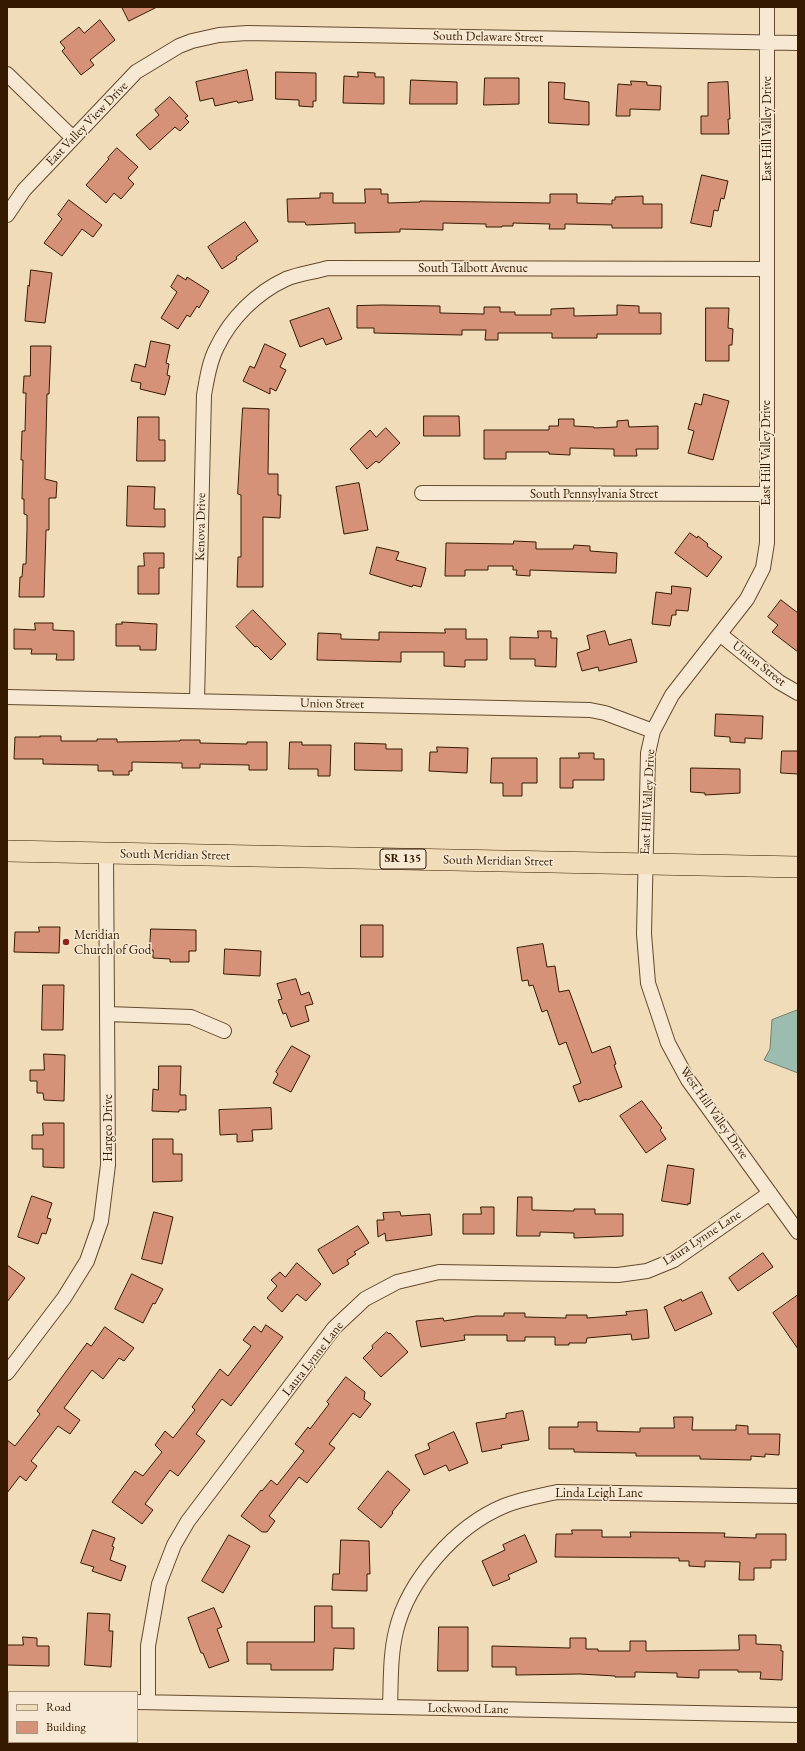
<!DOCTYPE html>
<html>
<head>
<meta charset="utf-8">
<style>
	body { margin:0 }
	#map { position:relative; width:805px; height:1751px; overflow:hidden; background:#f1dcb9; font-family:"EB Garamond",serif }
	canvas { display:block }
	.frame { position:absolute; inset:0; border:8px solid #351a00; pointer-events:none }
	.legend { position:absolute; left:8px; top:1691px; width:130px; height:52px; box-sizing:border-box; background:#f6e8d2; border:1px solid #a9967e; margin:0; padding:5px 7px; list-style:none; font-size:12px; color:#351a00 }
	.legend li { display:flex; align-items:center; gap:8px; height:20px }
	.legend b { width:20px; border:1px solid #a9967e }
</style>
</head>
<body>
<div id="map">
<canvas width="805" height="1751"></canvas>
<div class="frame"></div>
<ul class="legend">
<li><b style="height:5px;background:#f1dcb9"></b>Road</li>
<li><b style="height:11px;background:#d59279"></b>Building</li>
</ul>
</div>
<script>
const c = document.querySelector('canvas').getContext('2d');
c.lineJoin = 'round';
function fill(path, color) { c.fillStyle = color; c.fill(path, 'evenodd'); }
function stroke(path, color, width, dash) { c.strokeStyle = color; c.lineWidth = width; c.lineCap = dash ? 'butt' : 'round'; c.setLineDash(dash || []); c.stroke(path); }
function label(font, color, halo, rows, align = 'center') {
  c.font = font + ' "EB Garamond",serif'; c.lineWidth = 3; c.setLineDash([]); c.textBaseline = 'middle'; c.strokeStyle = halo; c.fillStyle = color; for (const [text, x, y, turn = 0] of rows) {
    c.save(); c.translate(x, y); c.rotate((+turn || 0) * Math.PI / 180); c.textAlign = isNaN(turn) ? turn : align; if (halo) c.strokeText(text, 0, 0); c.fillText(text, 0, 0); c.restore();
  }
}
const water = new Path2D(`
	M798,1010V1073L764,1060L770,1049L772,1020Z`);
const building = new Path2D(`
	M122,7H157L129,21Z
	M100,20L115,40L90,60L94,65L81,75L62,51L65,48L60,42L79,27L84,33Z
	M247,70L253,100L238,103L237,101L215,106L213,98L200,101L196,82Z
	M276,72L316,73V101H313V107L299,106V100L276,99Z
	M358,72L375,73V77H384V104L343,103L344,76L358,77Z
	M485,78H519V104L484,105Z
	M411,80L457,82V104H410Z
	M631,81L647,82V85L661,86L660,110L630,109V116H616L618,84L631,85Z
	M549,82L565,83L564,99L589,102V125L549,123Z
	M728,82L730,119H728L729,134H701V116H708V83Z
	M170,97L188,116L185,118L189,122L180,131L175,127L150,150L136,135L159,115L155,110Z
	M117,148L138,167L128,178L134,184L121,199L114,193L106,203L86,185L109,159L108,158Z
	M702,175L728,181L724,199L721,198L718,211L714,210L711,227L691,223Z
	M365,189H381V194H388V203L420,202V201L550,203V194H577V203L612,204V200H615V197L643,196V204H662V228H612V225L565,224V229H549L550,224L513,223V226H502V227H486V224L443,223V230L400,229V232L355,233V223L306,225L305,222H288L287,199L320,198V193H333V203H365Z
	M69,200L102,225L93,237L82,229L62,256L44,243L62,219L58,215Z
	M245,222L258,241L236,257L237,259L222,269L208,247Z
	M31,270L52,273L45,323L25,321L28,285L29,286Z
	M178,275L186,280L187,277L209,291L199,308L197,306L190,317L187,315L178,329L161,318L177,292L171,287Z
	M383,305L440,306V313L484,314V307H500V312H515V315H551V309L574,308V316L617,315V305L639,306V313H661V334H597V338H552V333H498V340H485L486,330H462V335L374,333V328H357V306Z
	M329,308L342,339L326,345L323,338L300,347L290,321Z
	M706,308H729L728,328L733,329L732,345H729V361H706Z
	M151,341L170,345L166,363L169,364L167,375L170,376L165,395L140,389L141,383L131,381L135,364L145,367Z
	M265,344L286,354L280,367L286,370L276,391L270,388V394L243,381L250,366L254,368Z
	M31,346H51L49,394H47L45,479L57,482L56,498H49V530H46L44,597H19L20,577H22L23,564H26L27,529V515L24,514V499H22L23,460H21L22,431H25L26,393H23L24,376H30Z
	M704,394L729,401L713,460L688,453L694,431L688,429L695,403L701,405Z
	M243,408L269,409L268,474H278V495H281L280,518L263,517V587H237L238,557H241V495L238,494Z
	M424,416H459L460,436H424Z
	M138,417H159V440H165V461H137Z
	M559,419H574V426L594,427V428L617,427V421L628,420L629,427L658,426V449H636L637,456H614V449L570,448V455L549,454V452H506V459H484V430H549V426H558Z
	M386,428L400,443L379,463L376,461L367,469L350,449L370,430L376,437Z
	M359,483L368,530L344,534L336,487Z
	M128,486L155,487L154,509H165V527L127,526Z
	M690,533L697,538L698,536L708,544L707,546L722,557L707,577L675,553Z
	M514,541L536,542V549H573L574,545L590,546V551L617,553L616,573L530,570V576L516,575L517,570H513V566H488V570H465V576H445L446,543L513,544Z
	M377,547L399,552L396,560L426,568L421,587L413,585L412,587L370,574Z
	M144,553H164V568H159V594H138V566H144Z
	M672,586L691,588L688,611L676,610V615H672L670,626L652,624L656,592L671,594Z
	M781,600L798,613V652L772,632L778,625L768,617Z
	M253,610L286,644L271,660L257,646L255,647L236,627Z
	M122,622L157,624L156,650H140V646H116V624H122Z
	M35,623H53V630L74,631V660H56L57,654H31L32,649H14V629L35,630Z
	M445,629H466V639H487V660H465V667L444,666V652H401V662L317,660L318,633L341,634V639L379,640V632L445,633Z
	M538,631H551V638H557L556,667L535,666V659H510V637L538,638Z
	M605,631L609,645L631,639L637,662L599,671L598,667L582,671L577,653L590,649L587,636Z
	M716,714L763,716L762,739L745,738V743L730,742V737L715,736Z
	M40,736H61V741H97V739H117V742L180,741V740H200V743L247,744V742H267V770H249V765L200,764V768H182V763L132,762V771H129V775H113V771H98V765L43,764V759H14L15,737H40Z
	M290,742H302V745H331L330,776H318V769H289Z
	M355,743L386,744V749H402V771L355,770Z
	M437,747L468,748L467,773L429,771L430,752H437Z
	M782,751H798V774L781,773Z
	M579,753H594V759H604V780H573V788H560V758H579Z
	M492,758H537V783H522V796H503V783H491Z
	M691,768L740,769V793L705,795V793L691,792Z
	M361,925H383V957H361Z
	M39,927H60L59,953L14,952L15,932H39Z
	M151,929L196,930V951H189V962H170V959L153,958V950H150Z
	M543,944L547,967L555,966L559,992L569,990L592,1053L610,1046L616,1064L614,1065L622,1087L587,1100L586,1099L579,1102L573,1086L581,1083L566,1042L559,1045L547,1010L542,1012L533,985L529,986L528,980L522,981L517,948Z
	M225,949L261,951L260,976L224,974Z
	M296,979L301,995L309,992L313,1004L305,1006L309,1021L291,1027L286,1013L283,1014L278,1000L282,999L277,984Z
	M43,985H64L63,1030H42Z
	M292,1046L310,1056L291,1092L273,1083L278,1074L276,1072Z
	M44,1054L65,1055L64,1101L44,1100L43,1093H37V1081H30V1070H44Z
	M159,1066H181L180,1095H186V1110H179V1112L152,1111L153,1089L158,1090Z
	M642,1101L662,1128L660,1130L666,1139L646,1153L620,1116Z
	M271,1108L272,1129L252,1130L253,1141L237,1142V1134L220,1135L219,1110Z
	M43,1123H64V1168L43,1167V1149H32V1135H43Z
	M153,1139H173V1154H182V1181L153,1182Z
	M668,1165L694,1169L690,1204L688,1203V1205L662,1201Z
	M32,1196L52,1203L47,1218L51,1219L46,1234L42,1233L38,1244L18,1237Z
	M518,1197H532V1210L574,1211V1209H595V1214H623V1236L574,1238V1233L540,1232V1236H517Z
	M481,1207H494V1234H463V1214H481Z
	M154,1212L173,1217L162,1264L142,1259Z
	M400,1212L401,1216L430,1214L432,1235L386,1241L385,1233L378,1237L377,1220H384L383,1213Z
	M358,1226L369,1243L354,1252L356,1254L347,1260L349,1264L333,1274L318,1250Z
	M763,1253L773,1267L738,1291L729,1278Z
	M297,1263L321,1284L306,1301L297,1294L282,1312L267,1298L277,1286L271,1280L280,1272L285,1277Z
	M7,1265L25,1278L7,1302Z
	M132,1274L163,1289L155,1304L153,1303L143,1323L115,1309Z
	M702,1292L712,1314L675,1331L664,1307L681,1299L682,1301Z
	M798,1295V1349L773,1313Z
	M647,1310L649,1338L632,1340L631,1334L587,1338L586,1343H569V1345H555V1337H525V1341H507V1335H464L465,1340L421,1347L416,1321L443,1318L444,1321L476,1316H504V1313H525V1317L566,1318V1315H587V1318L627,1315L626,1312Z
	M266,1325L283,1337L231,1406L222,1399L196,1434L205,1441L178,1476L170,1470L145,1504L153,1510L142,1524L112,1502L135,1471L143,1476L162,1452L155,1445L165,1431L173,1438L195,1410L192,1407L220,1369L228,1376L251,1346L243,1340L254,1326L261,1332Z
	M105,1327L134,1348L124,1361L119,1358L103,1379L92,1370L64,1408L80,1420L70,1434L58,1426L31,1461L37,1466L26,1481L20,1476L7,1493V1440L15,1446L40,1414L37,1411L87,1343L91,1346Z
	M387,1332L389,1334L390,1333L408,1352L381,1377L363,1358L373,1348L372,1346Z
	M346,1377L365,1392L364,1399L371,1404L360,1418L353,1413L329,1444L335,1448L307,1483L299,1477L269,1516L275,1521L267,1532H262L241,1516L261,1490L262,1491L271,1480L277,1485L304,1451L295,1444L308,1427L310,1429L329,1404L327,1402Z
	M523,1411L529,1440L501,1445L502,1448L482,1452L476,1423L506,1418V1414Z
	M674,1417H693L692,1430H736V1425L748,1426V1434H780L779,1455L765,1454V1457L751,1456V1460L700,1459V1456H636V1453L574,1452V1449H549V1427H578V1422H597V1431L640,1432V1428H674Z
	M454,1432L468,1463L449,1471L446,1465L424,1475L415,1455L430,1449L428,1444Z
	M388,1471L410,1490L392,1512L393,1513L381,1528L358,1509Z
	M93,1530L115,1538L112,1546L114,1547L110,1560L126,1566L121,1581L92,1571L94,1567L81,1563Z
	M572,1530H602V1537H631L630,1532L725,1533L724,1537L756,1538V1534H786V1560H771V1568H754V1580H739L740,1562L705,1561V1567L689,1566V1561H679V1558L555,1557L556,1534H572Z
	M229,1535L250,1546L223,1593L202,1581Z
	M525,1535L537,1562L508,1575L510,1579L493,1586L482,1561L505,1550L503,1545Z
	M341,1540L369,1541L370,1574H367V1591L332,1590L333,1574H339Z
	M315,1606H332V1628H354V1649L334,1648L333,1670H271V1664H247V1642H314Z
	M214,1608L222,1627L217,1629L229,1661L209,1668L203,1653H201L188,1618Z
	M88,1613L110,1614L109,1631H113L111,1667L85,1665Z
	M439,1627H468V1671H438Z
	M739,1635H756V1644L781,1645V1651H783L782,1680L760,1679L761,1672H738V1670H699V1678L677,1677V1673L635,1672V1677H615V1676L580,1674L516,1675V1667H492V1646L570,1648V1638H586V1649H598V1651H630V1641H646V1651L739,1650Z
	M23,1637L37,1638V1646H49V1666L7,1665V1645H23Z`);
const street = new Path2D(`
	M767,7V543L763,568L747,599L672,695L653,731L648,753L644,934L648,983L668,1043L688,1080L798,1232
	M7,74L73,138
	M7,215L24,190L136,72L179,46L192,41L219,35L247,33L798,43
	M422,493L766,494
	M721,635L779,682L798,693
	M7,697L590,710L605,713L653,731
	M197,701L204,395C207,379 209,362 217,347C231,318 256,293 286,279C298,274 314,272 328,268L767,269
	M108,1014L191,1017L224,1031
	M7,1373L64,1298L87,1261L101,1221L108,1165L106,854
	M7,1699H9
	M137,1702L798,1715
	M148,1702V1646L159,1584L174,1545L188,1521L334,1328L365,1299L397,1282L439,1272L618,1275L647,1271L674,1260L770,1193
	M390,1707C391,1681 390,1656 396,1631C408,1580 456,1526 504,1506C521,1499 539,1496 557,1492L798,1496`);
const primary = new Path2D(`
	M7,851L798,867`);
const markers = [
	[66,942,4,"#8f2418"]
];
const shields = [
	[403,859,46]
];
const shieldNames = [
	["SR 135",403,859]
];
const streetNames = [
	["South Delaware Street",488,37,1],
	["East Valley View Drive",87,124,-46],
	["East Hill Valley Drive",767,129,-90],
	["South Talbott Avenue",473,268],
	["East Hill Valley Drive",766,453,-90],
	["South Pennsylvania Street",594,494],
	["Kenova Drive",201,527,-89],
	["Union Street",759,664,38],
	["Union Street",332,704,1],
	["East Hill Valley Drive",648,802,-87],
	["South Meridian Street",175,855,1],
	["South Meridian Street",498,861,1],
	["West Hill Valley Drive",714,1113,55],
	["Hargeo Drive",108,1128,-90],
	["Laura Lynne Lane",702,1238,-33],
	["Laura Lynne Lane",313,1359,-52],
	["Linda Leigh Lane",599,1493],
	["Lockwood Lane",468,1709,1]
];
const poiNames = [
	["Meridian",74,935],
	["Church of God",74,950]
];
fill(water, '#9bbcaf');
stroke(water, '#727b69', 1);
fill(building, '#d59279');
stroke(building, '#351a00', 1);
stroke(street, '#644a2e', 16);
stroke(primary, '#351a00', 22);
stroke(street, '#f6e8d2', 14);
stroke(primary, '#f1dcb9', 21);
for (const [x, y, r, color] of markers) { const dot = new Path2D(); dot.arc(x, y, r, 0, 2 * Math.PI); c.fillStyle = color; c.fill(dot); stroke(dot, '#f6e8d2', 1.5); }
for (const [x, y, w] of shields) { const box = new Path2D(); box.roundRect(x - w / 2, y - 10, w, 20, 3); c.fillStyle = '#f6e8d2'; c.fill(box); stroke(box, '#351a00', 1); }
label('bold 12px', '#351a00', null, shieldNames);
label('13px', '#351a00', '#f6e8d2', streetNames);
label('13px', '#351a00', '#f6e8d2', poiNames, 'left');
</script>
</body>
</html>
